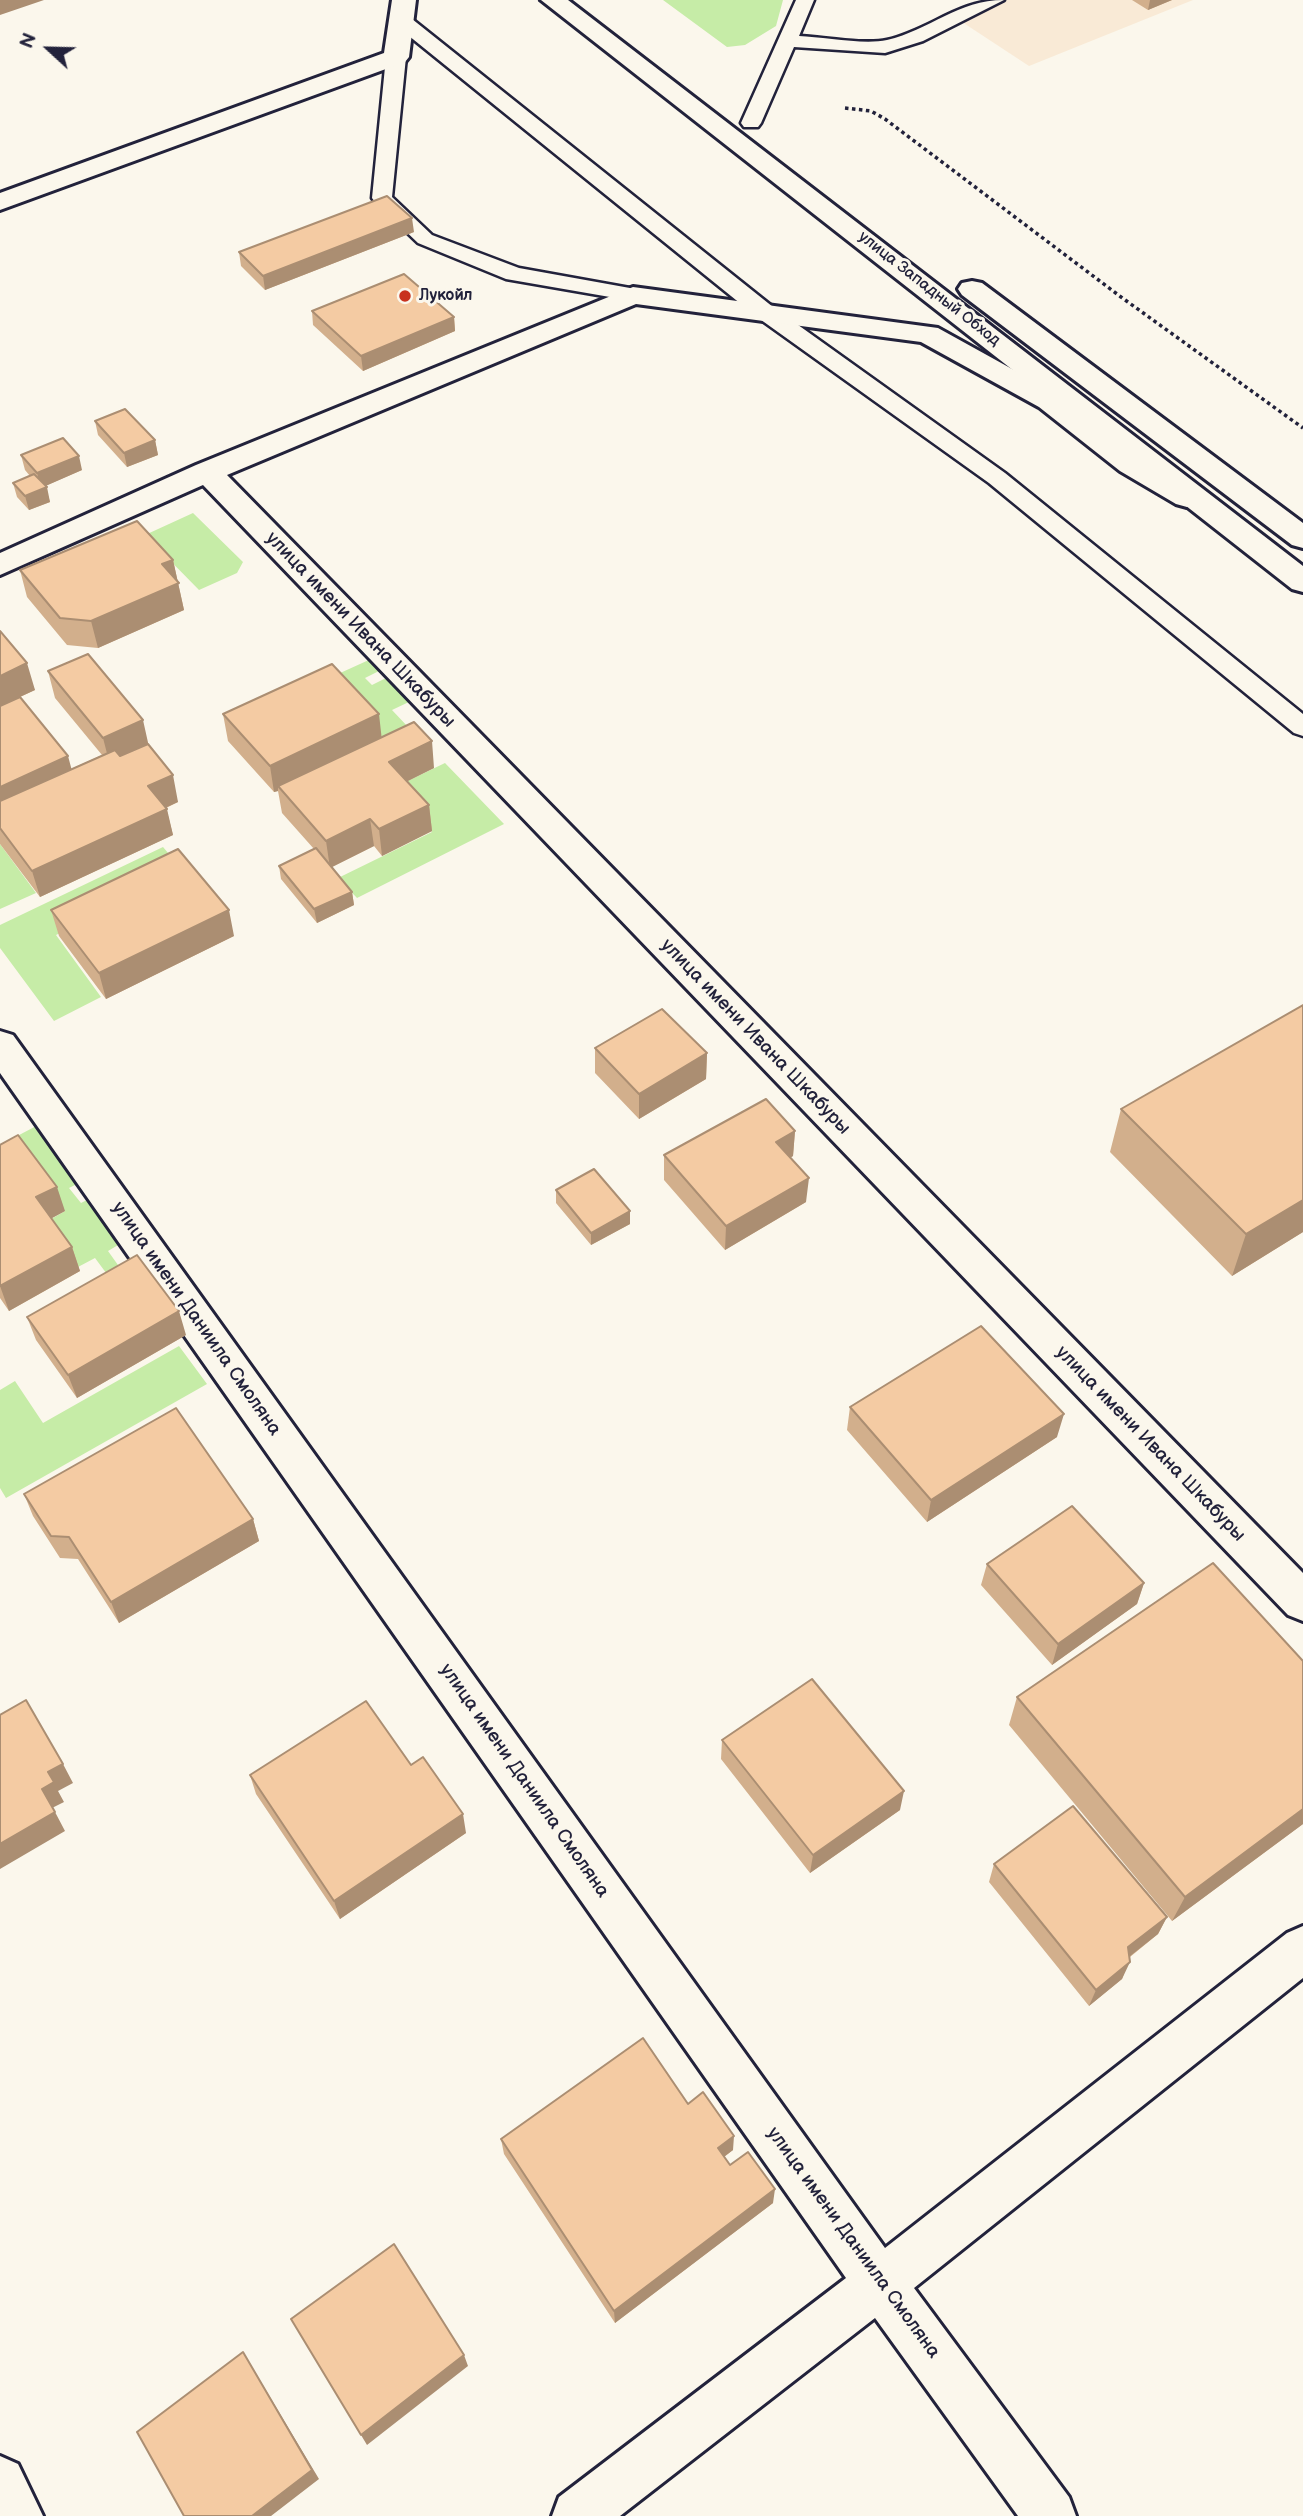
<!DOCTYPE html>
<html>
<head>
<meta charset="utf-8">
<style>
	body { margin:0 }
	#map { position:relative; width:1303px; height:2516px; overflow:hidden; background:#fbf7ec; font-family:"Balsamiq Sans",sans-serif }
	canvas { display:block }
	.north { position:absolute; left:14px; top:14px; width:70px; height:70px; -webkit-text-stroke:5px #fbf7ec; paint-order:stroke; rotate:292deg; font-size:19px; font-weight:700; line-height:28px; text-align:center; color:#22223b }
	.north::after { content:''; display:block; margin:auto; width:24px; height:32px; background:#22223b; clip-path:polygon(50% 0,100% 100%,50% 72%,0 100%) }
</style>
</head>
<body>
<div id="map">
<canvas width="1303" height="2516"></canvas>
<div class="north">N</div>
</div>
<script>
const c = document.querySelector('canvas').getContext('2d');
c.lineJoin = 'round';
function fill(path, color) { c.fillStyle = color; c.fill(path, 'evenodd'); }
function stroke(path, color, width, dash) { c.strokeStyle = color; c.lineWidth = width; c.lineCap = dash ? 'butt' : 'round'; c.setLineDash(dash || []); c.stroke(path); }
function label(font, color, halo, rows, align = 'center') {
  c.font = font + ' "Balsamiq Sans",sans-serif'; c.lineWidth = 6; c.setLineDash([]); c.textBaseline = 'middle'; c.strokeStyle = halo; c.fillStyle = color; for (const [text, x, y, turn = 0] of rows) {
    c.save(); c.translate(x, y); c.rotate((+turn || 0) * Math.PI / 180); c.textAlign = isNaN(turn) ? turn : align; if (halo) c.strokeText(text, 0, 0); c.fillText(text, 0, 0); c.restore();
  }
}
const built = new Path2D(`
	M988,0H1193L1029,66L959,20Z`);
const green = new Path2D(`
	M663,0H783L776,26L745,45L727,47Z
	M193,513L243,562L237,573L199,590L145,535Z
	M371,659L381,670L365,678L372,685L388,677L411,701L392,710L409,728L385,740L327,679Z
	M445,763L504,824L357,898L338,878L432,832L393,788Z
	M0,844L36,893L0,909Z
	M163,847L185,873L56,935L101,997L54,1021L0,948V925Z
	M42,1123L85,1180L69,1188L81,1203L97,1195L130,1238L108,1251L128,1279L115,1285L95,1258L78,1267L46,1222L65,1211L0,1145Z
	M179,1346L207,1384L6,1498L0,1488V1390L15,1381L43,1423Z`);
const path = new Path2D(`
	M845,108L871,111L885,119L1121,297L1303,428`);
const service = new Path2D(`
	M796,0H814L799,36C823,37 864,45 887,40C930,30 958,0 1004,0L923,41L885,53L794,47L761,123L758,127H744L741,123Z
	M400,13L407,15L773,307L1005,473L1303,714V736L1294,733L989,483L757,317L393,23L390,19Z
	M396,51L406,57L392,197L432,235L519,268L641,290L644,295L641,300L633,301L506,279L418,243L375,202L372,198L386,57Z`);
const minor = new Path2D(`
	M392,0H416L409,57L405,62L0,210V193L384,53Z
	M633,287L938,328L1059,395L1140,457L1198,490L1202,497L1198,504L1187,507L1176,504L1120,471L1039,407L921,342L636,304L227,475L1303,1573V1621L1288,1615L203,485L0,575V553L196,465Z
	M0,1031L13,1035L885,2248L1287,1933L1303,1926V1978L914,2288L1069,2497L1076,2516H1018L875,2318L620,2516H552L559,2497L846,2278L0,1073Z
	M0,2456L18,2464L43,2516H0Z`);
const trunk = new Path2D(`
	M541,0H568L1303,566V592L1292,589Z
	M972,281L982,283L1303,523V548L1292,545L962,295L958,289L962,283Z`);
const wall = new Path2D(`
	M1132,0H1172L1148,10Z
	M414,232L265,290L241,266L239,252Z
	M312,311L454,317L455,331L363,371L313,325Z
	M95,421L155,440L158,455L127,467L98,435Z
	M21,455L82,470L45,486L50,502L29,510L17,497L13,483L30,476L25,470Z
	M173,560L184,610L98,648L67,645L27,597L20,570Z
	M0,631L35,690L20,697L71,769L102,755L55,698L48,671L149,746L178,802L166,808L173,835L40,897L0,844Z
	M223,714L381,737L434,768L407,781L429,805L432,831L382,856L374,846L332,867L352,892L354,905L317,923L281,879L279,866L314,849L282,813L278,791L274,792L228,741Z
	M51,910L234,936L106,999L59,936Z
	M595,1048L707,1053L706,1079L639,1119L595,1073Z
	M1121,1109L1303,1232L1232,1276L1110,1152Z
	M795,1131L793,1156L790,1158L806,1202L725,1250L664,1180V1155Z
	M0,1145L65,1211L51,1218L72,1247L80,1271L9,1311L0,1298Z
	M556,1190L630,1224L591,1245L556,1203Z
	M27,1317L186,1335L77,1398L36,1340Z
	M850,1407L1057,1437L927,1522L847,1430Z
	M24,1494L253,1519L259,1541L119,1623L78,1559L60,1558L33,1516Z
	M987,1564L1144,1583L1137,1604L1052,1665L981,1585Z
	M1303,1661V1824L1172,1921L1009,1725L1017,1697Z
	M722,1740L900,1810L810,1873L721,1759Z
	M411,1765L466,1833L340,1919L256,1794L250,1775Z
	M994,1864L1167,1917L1158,1934L1130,1957L1122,1979L1089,2006L989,1882Z
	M688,2104L733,2150L724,2157L730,2165L773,2203L615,2323L504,2154L501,2139Z`);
const shadedWall = new Path2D(`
	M0,0H44L0,15Z
	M1150,0H1172L1148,10Z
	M412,218L414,232L265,290L263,276Z
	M454,317L455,331L363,371L361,356Z
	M155,440L158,455L127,467L124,453Z
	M79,456L82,470L41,488L37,473Z
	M47,487L50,502L29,510L25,496Z
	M173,560L184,610L98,648L91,621L162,564Z
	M27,663L35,690L0,706V676Z
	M379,714L382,741L278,786V791L274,792L270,766Z
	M143,720L149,747L110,765L103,738Z
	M432,741L434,768L392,789L389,762Z
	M68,756L75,782L0,817V787Z
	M173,775L178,802L154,813L148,786Z
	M429,805L432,831L382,856L379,829Z
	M167,809L173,835L40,897L32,871Z
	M370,819L374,846L330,868L326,841Z
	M352,892L354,905L317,923L314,909Z
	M229,910L234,936L106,999L99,973Z
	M707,1053L706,1079L639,1119V1094Z
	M795,1131L793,1156L774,1167L776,1142Z
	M809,1178L806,1202L725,1250L726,1226Z
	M57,1187L65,1211L45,1222L36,1197Z
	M1303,1200V1232L1232,1276L1246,1234Z
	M630,1211V1224L591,1245V1233Z
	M72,1247L80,1271L9,1311L0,1286Z
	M179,1311L186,1335L77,1398L68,1375Z
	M1064,1414L1057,1437L927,1522L931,1500Z
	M253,1519L259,1541L119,1623L111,1602Z
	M1144,1583L1137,1604L1052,1665L1058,1644Z
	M63,1764L73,1783L58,1791L64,1802L52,1808L42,1789L48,1772Z
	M904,1791L900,1810L810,1873L813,1855Z
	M1303,1809V1824L1172,1921L1185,1897Z
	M55,1812L65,1831L0,1869V1844Z
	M463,1814L466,1833L340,1919L334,1901Z
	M1167,1917L1158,1934L1120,1964L1128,1947Z
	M1130,1962L1122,1979L1089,2006L1096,1990Z
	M734,2136L733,2150L717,2162L718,2148Z
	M775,2189L773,2203L615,2323L614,2311Z
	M243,2352L319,2479L271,2516H252Z
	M464,2355L468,2366L367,2445L361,2435Z`);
const building = new Path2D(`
	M387,196L412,218L263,276L239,252Z
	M404,274L454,317L361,356L312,311Z
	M125,409L155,440L124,453L95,421Z
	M63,438L79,456L37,473L21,455Z
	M34,474L47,487L25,496L13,483Z
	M137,521L173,560L162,564L179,583L91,621L60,618L20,570Z
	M0,631L27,663L0,676Z
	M88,654L143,720L103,738L48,671Z
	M332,664L379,714L270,766L223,714Z
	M20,697L68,756L0,787V706Z
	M414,722L432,741L389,762L429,805L379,829L370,819L326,841L278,786Z
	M148,744L173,775L148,786L167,809L32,871L0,828V801L115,750L120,756Z
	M316,848L352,892L314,909L279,866Z
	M178,849L229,910L99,973L51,910Z
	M1303,1005V1200L1246,1234L1121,1109Z
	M662,1009L707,1053L639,1094L595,1048Z
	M766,1099L795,1131L776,1142L809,1178L726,1226L664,1155Z
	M18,1135L57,1187L36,1197L72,1247L0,1286V1145Z
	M594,1169L630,1211L591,1233L556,1190Z
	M137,1255L179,1311L68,1375L27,1317Z
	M981,1326L1064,1414L931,1500L850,1407Z
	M176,1408L253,1519L111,1602L69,1537L51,1536L24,1494Z
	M1072,1506L1144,1583L1058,1644L987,1564Z
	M1213,1563L1303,1661V1809L1185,1897L1017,1697Z
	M812,1679L904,1791L813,1855L722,1740Z
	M26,1700L63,1764L48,1772L54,1782L42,1789L55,1812L0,1844V1715Z
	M366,1701L411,1765L423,1757L463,1814L334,1901L250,1775Z
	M1073,1806L1167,1917L1128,1947L1130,1962L1096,1990L994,1864Z
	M643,2038L688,2104L703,2092L734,2136L718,2148L730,2165L748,2152L775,2189L614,2311L501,2139Z
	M394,2244L464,2355L361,2435L291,2319Z
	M243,2352L312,2470L252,2516H184L137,2432Z`);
const markers = [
	[405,296,7,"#c8321e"]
];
const farStreetnames = [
	["улица Западный Обход",929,289,38]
];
const farPoinames = [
	["Лукойл",419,296]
];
const streetNames = [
	["улица имени Ивана Шкабуры",360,630,46],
	["улица имени Ивана Шкабуры",755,1037,46],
	["улица имени Даниила Смоляна",196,1319,55],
	["улица имени Ивана Шкабуры",1150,1444,46],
	["улица имени Даниила Смоляна",524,1781,55],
	["улица имени Даниила Смоляна",853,2243,54]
];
fill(built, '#f9ead6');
fill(green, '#c6eca7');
stroke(service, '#22223b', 5);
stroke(minor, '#22223b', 6);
stroke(trunk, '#22223b', 6);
stroke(path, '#22223b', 3.5, [3.5, 3.5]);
fill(service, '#fbf7ec');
fill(minor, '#fbf7ec');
fill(trunk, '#fbf7ec');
fill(wall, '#d2af8c');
fill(shadedWall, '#ab8e72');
fill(building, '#f4cba3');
stroke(building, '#ab8e72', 2);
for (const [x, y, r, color] of markers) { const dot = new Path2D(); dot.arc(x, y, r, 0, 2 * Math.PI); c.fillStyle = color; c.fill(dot); stroke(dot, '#fbf7ec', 2.5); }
label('16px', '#22223b', '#fbf7ec', farStreetnames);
label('bold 16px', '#22223b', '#fbf7ec', farPoinames, 'left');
label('19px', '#22223b', '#fbf7ec', streetNames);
</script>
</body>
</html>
